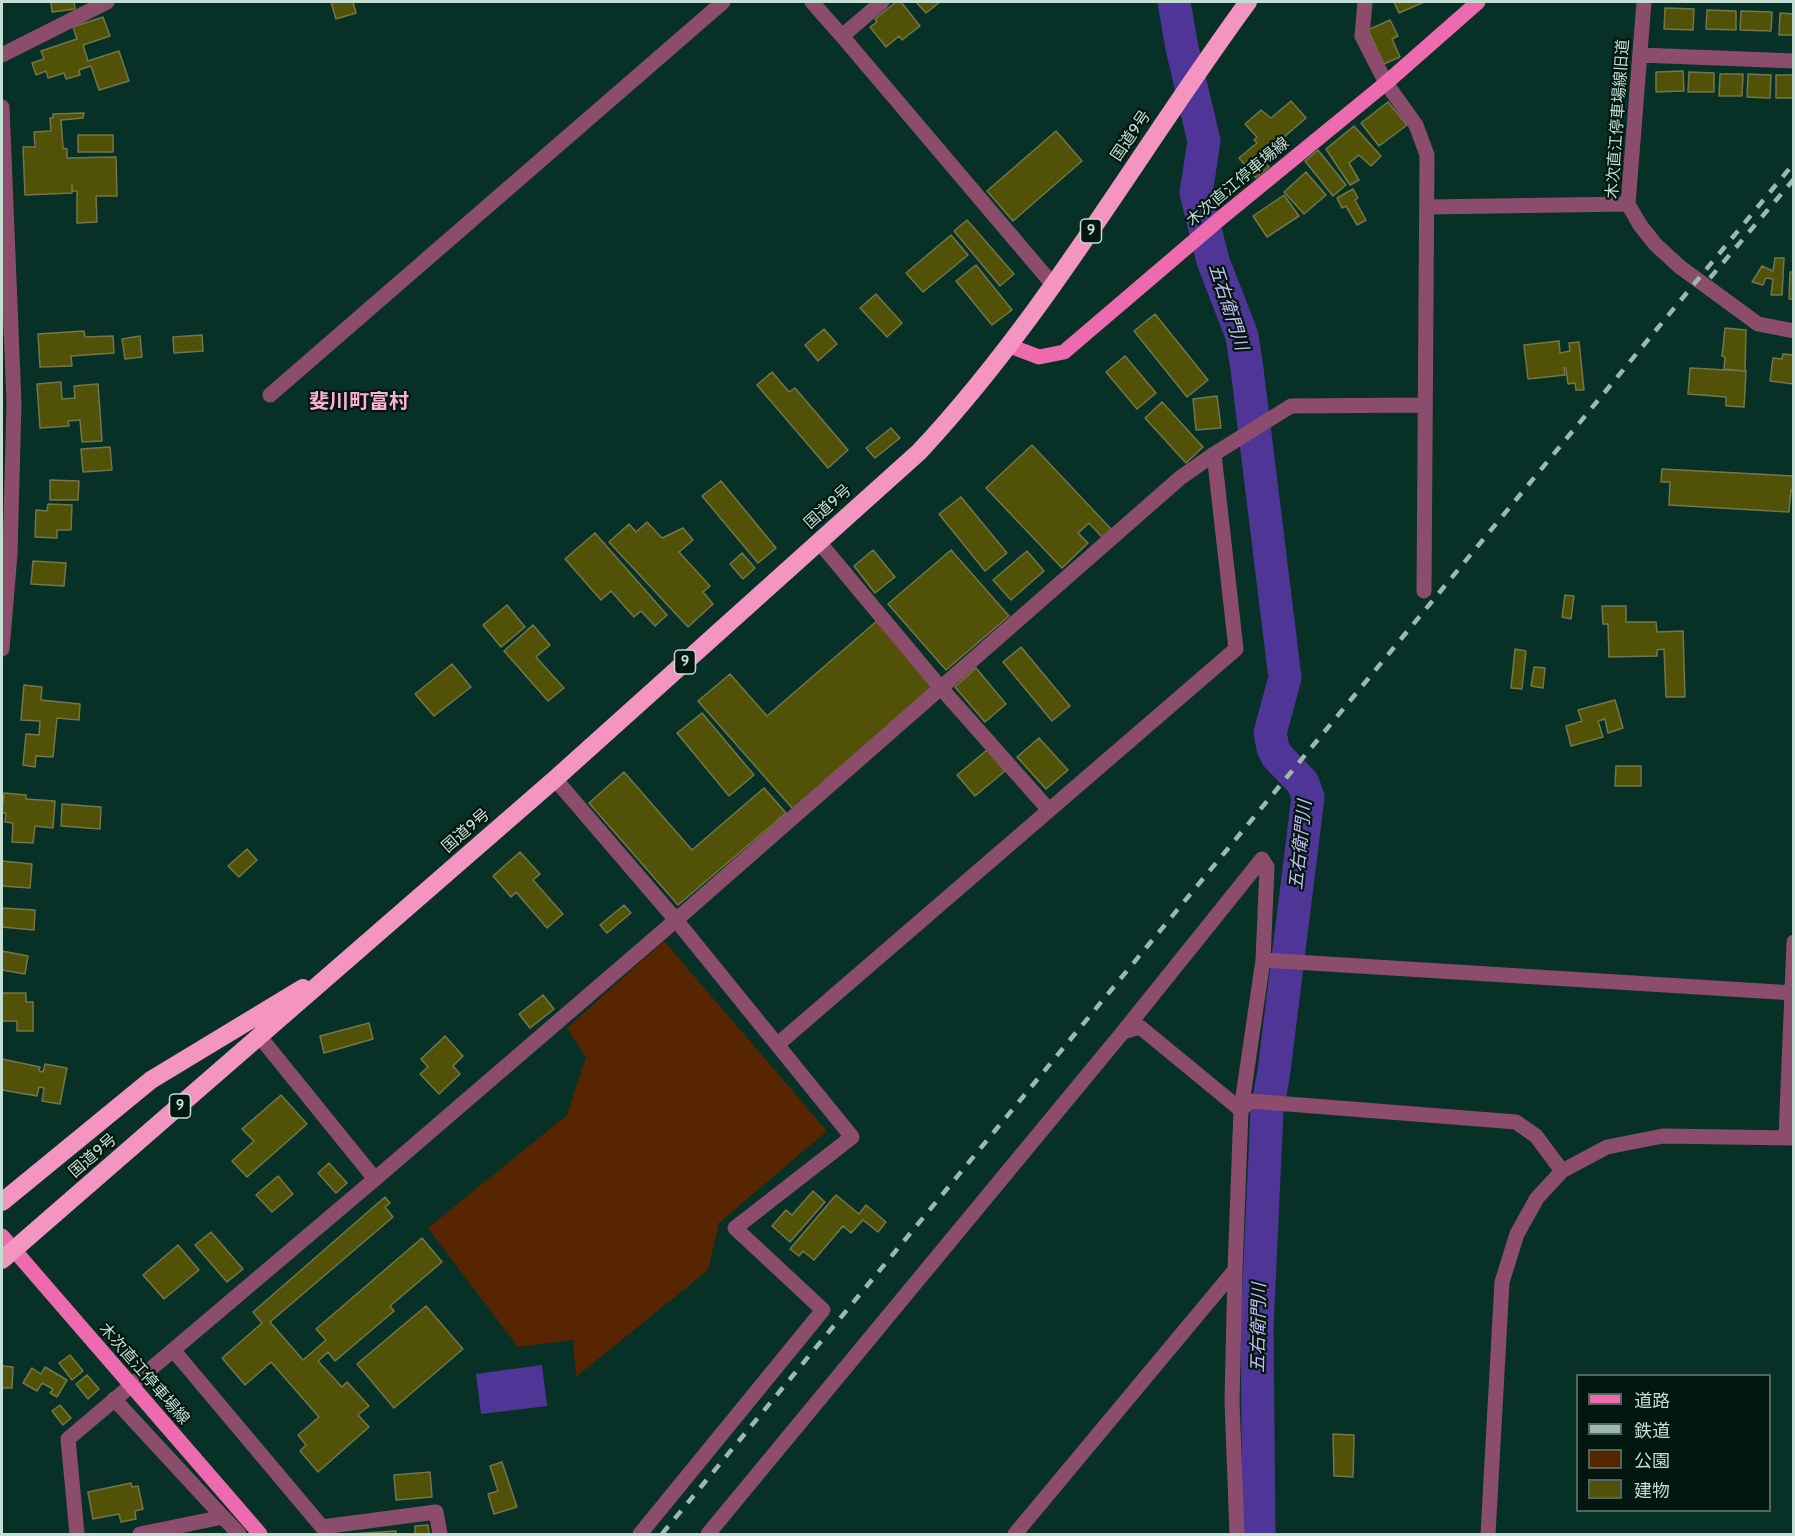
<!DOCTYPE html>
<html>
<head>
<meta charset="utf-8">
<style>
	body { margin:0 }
	#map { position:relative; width:1795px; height:1536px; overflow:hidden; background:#073126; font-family:Cabin,"Noto Sans JP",sans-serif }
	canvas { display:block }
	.frame { position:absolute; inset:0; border:3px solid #c4ded4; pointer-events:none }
	.legend { position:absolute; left:1576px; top:1374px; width:195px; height:138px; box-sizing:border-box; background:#021710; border:2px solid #50675e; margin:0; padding:8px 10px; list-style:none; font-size:18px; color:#c4ded4 }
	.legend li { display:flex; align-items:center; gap:12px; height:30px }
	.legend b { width:30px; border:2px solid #50675e }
</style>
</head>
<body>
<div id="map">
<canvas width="1795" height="1536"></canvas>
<div class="frame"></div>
<ul class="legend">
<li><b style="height:8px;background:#ee6aae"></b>道路</li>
<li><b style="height:8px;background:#9cb9af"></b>鉄道</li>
<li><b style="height:16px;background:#572500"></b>公園</li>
<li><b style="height:16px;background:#515207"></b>建物</li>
</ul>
</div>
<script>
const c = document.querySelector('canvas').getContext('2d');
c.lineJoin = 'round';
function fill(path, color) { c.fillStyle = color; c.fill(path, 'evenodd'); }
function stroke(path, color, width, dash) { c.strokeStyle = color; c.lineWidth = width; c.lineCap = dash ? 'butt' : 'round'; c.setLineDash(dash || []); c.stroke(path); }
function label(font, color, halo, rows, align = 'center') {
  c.font = font + ' Cabin,"Noto Sans JP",sans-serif'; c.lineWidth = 4.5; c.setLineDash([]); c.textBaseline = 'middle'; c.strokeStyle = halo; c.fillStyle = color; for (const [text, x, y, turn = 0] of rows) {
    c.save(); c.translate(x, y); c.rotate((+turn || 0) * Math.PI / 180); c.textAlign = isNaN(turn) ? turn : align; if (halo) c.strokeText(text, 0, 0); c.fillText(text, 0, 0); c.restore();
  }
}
const green = new Path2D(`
	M664,941L827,1131L719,1223L708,1270L576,1377L573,1340L518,1347L428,1228L567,1115L586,1057L567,1028Z`);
const water = new Path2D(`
	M542,1365L547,1406L481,1414L476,1374Z`);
const river = new Path2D(`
	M1174,2L1182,48L1204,141L1196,193L1213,261L1242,336L1247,369L1285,678L1270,733L1273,748L1277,756L1303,783L1308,797L1274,1071L1267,1111L1257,1327L1259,1534`);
const building = new Path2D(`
	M51,2H74L75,9L52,12Z
	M331,2H353L356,13L336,19Z
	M896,2H901L920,26L902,40L899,36L886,47L870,27L877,22L875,19Z
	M916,2H940L926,13Z
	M1394,2H1424L1399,13Z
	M1665,8L1694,9L1693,30L1664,29Z
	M1707,10L1736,11V30L1706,29Z
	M1741,11L1772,12L1771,31L1740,30Z
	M1780,13L1794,14V35H1779Z
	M103,17L110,36L83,45L88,61L119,51L129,81L99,90L91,66L79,70L80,75L66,79L64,73L48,78L46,71L36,75L32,63L44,59L41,51L77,39L73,27Z
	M1390,20L1398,36L1392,39L1400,57L1384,64L1368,30Z
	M1683,71L1684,91L1656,92V72Z
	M1689,72L1714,73V92H1688Z
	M1720,74H1743L1742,96H1719Z
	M1748,74L1771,75L1770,98L1747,97Z
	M1776,75H1794V98H1776Z
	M1291,101L1306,118L1261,157L1269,167L1256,178L1239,158L1257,143L1254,140L1257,137L1245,124L1261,110L1271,118Z
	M1388,102L1407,125L1379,146L1361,123Z
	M84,113L83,118L61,120L63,148L67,149V158L116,157L117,196H96L97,222L77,223V191H72V184V193L25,195L23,147H35L34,132L51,131L50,118H53V114Z
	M1354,126L1381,156L1371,166L1359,155L1349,163L1359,180L1350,185L1326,149Z
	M1056,131L1082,161L1013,221L987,191Z
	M78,135H113V152H78Z
	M1318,150L1346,185L1333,196L1305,161Z
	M1306,172L1326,195L1304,214L1284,192Z
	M1353,189L1358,198L1355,200L1366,220L1357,225L1346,206L1342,208L1337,198Z
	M1284,195L1299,216L1267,237L1253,216Z
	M967,220L1014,274L1000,286L954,231Z
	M951,235L968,255L923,292L906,273Z
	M1775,258H1784L1782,295H1771L1773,279L1766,278L1763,285L1752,282L1762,266L1773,271Z
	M976,265L1012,310L992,325L956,281Z
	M1790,272H1794V299H1789Z
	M876,294L902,323L887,337L860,308Z
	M1155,314L1208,380L1187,397L1134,331Z
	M1725,328L1746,330L1745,371L1724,369L1725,357L1722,356Z
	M824,329L837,344L818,361L805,345Z
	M84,331L85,337L113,336L114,353L71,356L72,366L40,367L38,334Z
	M202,335L203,351L174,353L173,337Z
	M140,336L142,357L125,359L122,339Z
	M1559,341L1560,353L1570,351L1569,343L1579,342L1584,390H1576L1575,383L1568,384L1566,368H1564L1565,375L1528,379L1524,345Z
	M1783,354L1794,355V384L1770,381L1773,358L1782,359Z
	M1125,356L1156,393L1137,409L1106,372Z
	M1690,368L1746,371L1744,407L1726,406V397L1688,394Z
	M772,372L789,392L795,388L848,450L828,468L757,385Z
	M61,382L62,399L75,398L74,386L98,384L102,441L82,442L80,420L68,421L69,426L40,428L37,384Z
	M1217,396L1221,428L1196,430L1193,399Z
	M1162,402L1203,447L1186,463L1145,418Z
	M891,428L900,438L875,458L866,448Z
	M1032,445L1111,529L1102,537L1089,523L1078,533L1088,543L1062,568L986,488Z
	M110,447L112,470L83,472L81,449Z
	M1662,469L1794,476V490H1791L1789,512L1669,505L1670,482H1661Z
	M50,480L79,481L78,500H50Z
	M721,481L776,548L758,563L702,496Z
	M961,497L1007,553L985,571L939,514Z
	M48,504L72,505L71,530H57V538L35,537L36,510L47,511Z
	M647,522L662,538L683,528L693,540L679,552L710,586L703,592L713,604L688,627L609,542L629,524L636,532Z
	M595,533L667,615L655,626L641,611L634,617L611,591L601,600L565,559Z
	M873,550L895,577L875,593L854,566Z
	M951,550L1009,616L946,670L888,604Z
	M1027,551L1044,571L1011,600L993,580Z
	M742,553L755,568L743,579L730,564Z
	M33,561L66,563L64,586L31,584Z
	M1565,595L1574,596L1571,619L1562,617Z
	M507,605L525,627L501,647L483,625Z
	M1602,606H1626V622H1656L1657,632L1683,631L1685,697H1666L1664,649L1657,650V656L1609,657L1608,624H1603Z
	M878,620L935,685L793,809L698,701L730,674L767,716Z
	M533,625L550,645L536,657L564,688L548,701L504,651Z
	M1021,647L1070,706L1052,721L1003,662Z
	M1515,649L1526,651L1522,689L1511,688Z
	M452,664L471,687L434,716L415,694Z
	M1534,667L1545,668L1543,688L1531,686Z
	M976,668L1006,704L985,722L955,687Z
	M24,685L42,687L41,700L80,704L79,720L57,718L53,757L36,756L35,767L23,765L26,734L39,735L40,721L21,720Z
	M1615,700L1623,728L1608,733L1605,719L1598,721L1603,737L1571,746L1566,726L1582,721L1578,710Z
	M702,713L754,775L729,796L677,733Z
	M1039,738L1068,770L1046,789L1017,757Z
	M987,750L1005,771L975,796L957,775Z
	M1616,766H1641V786H1615Z
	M624,772L692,850L764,788L786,813L678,905L589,803Z
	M4,793L26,795V799L55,801L53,828L35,826L33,843L12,842L13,823L5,822L6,813H2Z
	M62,804L101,807L100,829L61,826Z
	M247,849L257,860L239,877L228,866Z
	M520,852L540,874L533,880L563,914L547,928L516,892L511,897L493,876Z
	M2,861L32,864L30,888L2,886Z
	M624,905L631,913L607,933L600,925Z
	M2,908L35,910L34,930L2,927Z
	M2,951L28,956L25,974L2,970Z
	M2,993H26V1002H33V1031H17V1021H2Z
	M543,995L554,1009L530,1028L519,1014Z
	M369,1023L373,1039L324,1053L320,1036Z
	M445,1036L463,1056L453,1066L460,1074L439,1094L420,1074L428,1067L421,1059Z
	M2,1059L40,1067L39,1071L43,1072L45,1064L67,1068L60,1104L42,1101L44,1088L39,1087L37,1096L2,1090Z
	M281,1095L307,1124L247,1177L232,1161L254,1141L242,1129Z
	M329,1163L347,1183L336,1193L318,1173Z
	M278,1176L293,1194L272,1212L256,1195Z
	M813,1191L825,1202L790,1242L772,1226L786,1210L792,1215Z
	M836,1195L859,1214L866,1205L886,1222L878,1232L863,1220L851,1233L843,1226L814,1260L803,1251L799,1256L790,1249Z
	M385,1197L390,1203L385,1207L393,1217L270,1322L303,1360L326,1340L316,1329L422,1238L442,1262L390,1306L394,1311L335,1361L328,1352L318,1361L342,1387L347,1382L369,1406L358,1415L369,1427L318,1472L300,1451L306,1445L298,1435L319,1417L271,1362L245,1385L222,1358L262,1323L253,1312Z
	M211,1232L243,1269L227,1282L195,1245Z
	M178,1245L199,1270L164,1299L143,1275Z
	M426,1306L463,1349L394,1408L357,1364Z
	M70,1355L83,1371L72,1380L59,1363Z
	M2,1366L13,1367L12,1388H2Z
	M45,1367L67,1380L57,1397L50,1393L53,1389L42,1383L37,1391L23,1383L32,1368L41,1374Z
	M87,1375L99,1389L88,1399L76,1384Z
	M60,1405L71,1418L63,1425L52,1411Z
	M1333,1434L1354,1435L1353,1477L1334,1476Z
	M502,1462L517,1507L494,1514L488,1494L498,1491L490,1466Z
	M430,1472L432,1497L396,1500L394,1475Z
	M131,1483L132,1487L138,1486L143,1509L135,1511L136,1519L121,1522L119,1514L93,1519L88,1492Z
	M428,1525L429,1534H415V1526Z
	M396,1531V1534H350Z`);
const minor = new Path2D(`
	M812,2L842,36L882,2
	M1365,2L1362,36L1386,83L1416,125L1427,155L1424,591
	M1644,2L1628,204L1640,225L1655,244L1680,267L1758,324L1794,331
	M842,36L1054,286
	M2,55L107,2
	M1640,55L1794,61
	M2,107L14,403L10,554L2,649
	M1427,207L1628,204
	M270,395L723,2
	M819,542L940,687L1049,810
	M555,779L676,920L852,1137L735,1228L823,1310L640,1534
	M1123,1032L1262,859L1267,867L1263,960
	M778,1044L1236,649L1214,454L1291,406L1425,405
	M1786,1137L1794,942
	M375,1179L676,920L1180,478L1214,454
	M174,1351L322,1527L436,1512L440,1534
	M114,1399L223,1517
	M77,1534L68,1439L375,1179L260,1037
	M140,1534L223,1517L239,1534
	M708,1534L1123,1032L1140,1027L1241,1110L1250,1101L1516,1122L1536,1136L1562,1171
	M1015,1534L1235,1270
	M1237,1534L1232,1401L1235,1270L1241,1110L1263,960L1794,993
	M1488,1534L1502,1282L1517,1234L1537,1198L1562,1171L1607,1147L1663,1136L1794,1138`);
const major = new Path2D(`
	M1010,346L1039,357L1064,352L1221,218L1386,83L1478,2
	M2,1236L260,1534`);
const highway = new Path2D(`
	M2,1202L151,1080L303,988
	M2,1260L555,779L919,452C1047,315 1138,152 1248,2`);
const rail = new Path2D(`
	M1710,278L1794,179
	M662,1534L1794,163`);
const shields = [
	[1091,231,21],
	[685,662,21],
	[180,1106,21]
];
const shieldNames = [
	["9",1091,231],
	["9",685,662],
	["9",180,1106]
];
const streetNames = [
	["木次直江停車場線旧道",1618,119,-86],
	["国道9号",1131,136,-56],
	["木次直江停車場線",1238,182,-40],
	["国道9号",828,507,-42],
	["国道9号",466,831,-41],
	["国道9号",93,1156,-41],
	["木次直江停車場線",144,1374,49]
];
const waterNames = [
	["五右衛門川",1228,307,72],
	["五右衛門川",1301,845,-84],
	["五右衛門川",1259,1328,-89]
];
const quarterNames = [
	["斐川町富村",359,402]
];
fill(green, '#572500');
fill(water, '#4f3696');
stroke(river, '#4f3696', 33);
fill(building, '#515207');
stroke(building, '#74764a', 1.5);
stroke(minor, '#8c4d6c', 15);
stroke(major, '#ee6aae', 15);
stroke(highway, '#f394c1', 18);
stroke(rail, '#9cb9af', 4.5, [10, 10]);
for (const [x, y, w] of shields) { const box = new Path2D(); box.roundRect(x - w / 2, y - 12, w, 24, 4.5); c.fillStyle = '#021710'; c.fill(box); stroke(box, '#c4ded4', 1.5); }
label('bold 15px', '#c4ded4', null, shieldNames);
label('16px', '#c4ded4', '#021710', streetNames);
label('italic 18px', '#c3bcef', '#021710', waterNames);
label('bold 20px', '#fdb0d3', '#021710', quarterNames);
</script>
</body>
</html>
